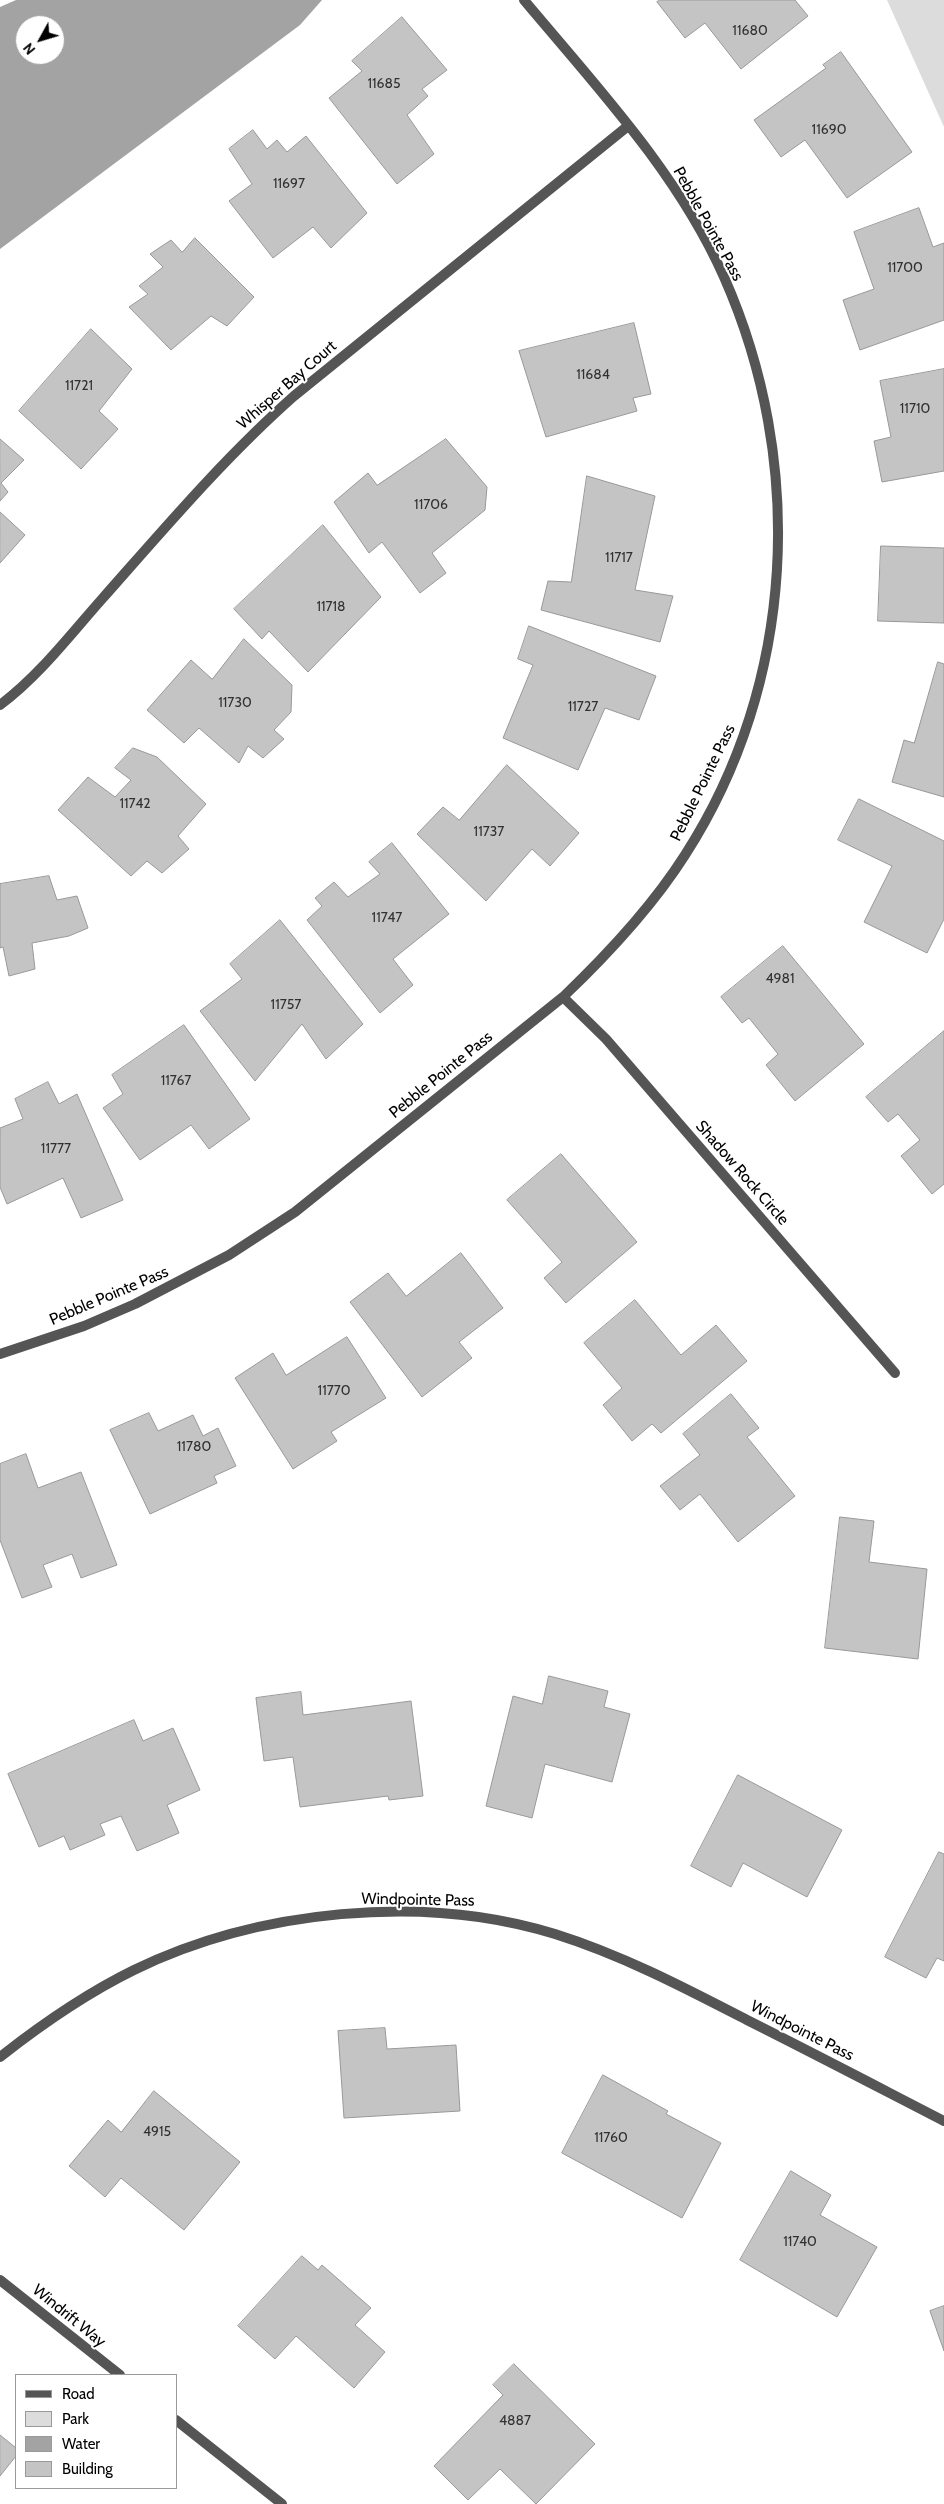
<!DOCTYPE html>
<html>
<head>
<meta charset="utf-8">
<style>
	body { margin:0 }
	#map { position:relative; width:944px; height:2504px; overflow:hidden; background:#fff; font-family:Cabin,sans-serif }
	canvas { display:block }
	.legend { position:absolute; left:15px; top:2374px; width:162px; height:115px; box-sizing:border-box; background:#fff; border:1px solid #999; margin:0; padding:6px 9px; list-style:none; font-size:15px; color:#000 }
	.legend li { display:flex; align-items:center; gap:10px; height:25px }
	.legend b { width:25px; border:1px solid #999 }
	.north { position:absolute; left:15px; top:15px; width:50px; height:50px; box-sizing:border-box; background:#fff; border:1px solid #999; border-radius:50%; rotate:231deg; font-size:14px; font-weight:700; line-height:20px; text-align:center; color:#000 }
	.north::after { content:''; display:block; margin:auto; width:18px; height:22px; background:#000; clip-path:polygon(50% 0,100% 100%,50% 72%,0 100%) }
</style>
</head>
<body>
<div id="map">
<canvas width="944" height="2504"></canvas>
<ul class="legend">
<li><b style="height:6px;background:#555"></b>Road</li>
<li><b style="height:14px;background:#dcdcdc"></b>Park</li>
<li><b style="height:14px;background:#a3a3a3"></b>Water</li>
<li><b style="height:14px;background:#c4c4c4"></b>Building</li>
</ul>
<div class="north">N</div>
</div>
<script>
const c = document.querySelector('canvas').getContext('2d');
c.lineJoin = 'round';
function fill(path, color) { c.fillStyle = color; c.fill(path, 'evenodd'); }
function stroke(path, color, width, dash) { c.strokeStyle = color; c.lineWidth = width; c.lineCap = dash ? 'butt' : 'round'; c.setLineDash(dash || []); c.stroke(path); }
function label(font, color, halo, rows, align = 'center') {
  c.font = font + ' Cabin,sans-serif'; c.lineWidth = 4; c.setLineDash([]); c.textBaseline = 'middle'; c.strokeStyle = halo; c.fillStyle = color; for (const [text, x, y, turn = 0] of rows) {
    c.save(); c.translate(x, y); c.rotate((+turn || 0) * Math.PI / 180); c.textAlign = isNaN(turn) ? turn : align; if (halo) c.strokeText(text, 0, 0); c.fillText(text, 0, 0); c.restore();
  }
}
const green = new Path2D(`
	M887,0H944V127Z`);
const water = new Path2D(`
	M16,0H322L300,25L0,249V7ZM25,25H55V55H25Z`);
const building = new Path2D(`
	M660,0H795L808,16L741,69L705,23L685,38L657,2Z
	M402,17L447,70L422,89L428,96L407,115L434,154L397,184L329,98L362,71L352,61Z
	M841,52L912,152L847,198L805,140L781,157L754,120L826,68L823,65Z
	M253,130L267,149L277,140L287,152L306,136L367,213L331,248L313,227L273,258L229,201L252,184L229,149Z
	M919,208L933,247L944,243V320L860,350L843,300L874,289L854,232Z
	M195,238L254,297L227,326L211,316L171,350L129,307L148,294L139,286L163,267L150,254L171,240L182,252Z
	M634,323L651,394L633,398L637,411L546,437L519,351Z
	M91,329L132,369L99,411L118,429L81,469L19,411Z
	M944,369V471L882,482L874,441L891,437L880,381Z
	M0,439L24,460L1,483L8,492L0,501Z
	M446,439L487,487L485,510L432,553L446,573L420,593L382,542L369,553L334,502L368,473L377,485Z
	M587,476L655,496L635,590L673,596L660,642L541,610L548,581L571,582Z
	M0,512L25,535L0,563Z
	M323,525L381,597L308,672L269,631L262,639L234,609Z
	M881,546L944,548V623L878,621Z
	M529,626L656,676L639,720L605,708L578,770L503,738L533,665L518,659Z
	M244,639L292,685L291,712L274,730L284,739L263,758L248,746L239,763L199,728L184,743L147,710L191,660L212,679Z
	M938,662L944,664V797L892,782L904,740L914,743Z
	M133,748L157,757L206,804L178,836L189,849L162,873L147,861L131,876L58,810L88,777L115,797L131,780L115,768Z
	M507,765L579,833L550,866L532,849L486,901L417,834L443,807L459,820Z
	M859,799L944,841V919L927,953L864,922L892,866L838,840Z
	M392,843L449,914L393,959L413,985L380,1013L307,920L322,906L315,898L334,882L348,897L380,874L369,862Z
	M49,876L57,900L77,896L88,928L69,936L32,943L35,969L9,976L3,947L0,948V884Z
	M280,920L363,1024L326,1059L302,1024L255,1081L200,1011L242,979L230,964Z
	M783,946L864,1044L795,1101L766,1065L778,1054L749,1018L742,1023L721,997Z
	M184,1025L250,1119L209,1149L191,1125L140,1160L103,1108L123,1094L112,1075Z
	M944,1031V1184L932,1194L901,1156L920,1140L898,1114L888,1122L866,1097Z
	M48,1082L59,1104L77,1094L123,1200L81,1218L63,1178L7,1204L0,1187V1128L23,1119L15,1099Z
	M561,1154L637,1242L566,1303L544,1278L562,1262L507,1200Z
	M461,1253L503,1308L459,1342L472,1358L422,1397L350,1302L388,1273L406,1296Z
	M635,1300L681,1355L716,1325L747,1361L661,1433L652,1424L632,1441L603,1405L622,1388L584,1343Z
	M347,1337L386,1398L331,1432L337,1441L293,1469L235,1378L273,1353L286,1375Z
	M731,1394L759,1428L747,1437L795,1496L738,1542L700,1494L680,1510L660,1486L700,1455L683,1434Z
	M149,1413L158,1431L193,1415L203,1436L218,1428L236,1466L214,1476L217,1483L150,1514L110,1430Z
	M26,1454L38,1488L81,1472L117,1565L81,1578L72,1554L43,1565L52,1587L22,1598L0,1540V1464Z
	M840,1517L874,1521L869,1562L927,1569L918,1659L825,1648Z
	M549,1676L608,1691L604,1707L630,1714L612,1782L545,1764L532,1818L486,1806L513,1696L542,1704Z
	M301,1692L303,1715L411,1701L423,1796L389,1800L388,1796L300,1807L293,1757L264,1761L256,1698Z
	M134,1720L143,1741L173,1728L200,1790L167,1805L179,1833L137,1851L121,1816L100,1824L105,1835L70,1850L64,1836L39,1847L8,1774Z
	M738,1775L842,1830L807,1897L743,1863L731,1887L691,1866Z
	M939,1852L944,1854V1961L937,1958L926,1978L885,1957Z
	M385,2028L387,2049L456,2045L460,2111L344,2118L338,2031Z
	M603,2075L668,2111L666,2114L721,2143L682,2218L562,2153Z
	M154,2091L240,2162L184,2230L121,2178L105,2197L69,2166L108,2120L121,2132Z
	M791,2171L831,2195L820,2215L877,2247L837,2317L740,2260Z
	M302,2256L318,2270L322,2265L371,2308L355,2325L385,2352L354,2388L296,2336L275,2359L238,2326Z
	M944,2306V2351L930,2311Z
	M514,2364L595,2444L536,2504L500,2469L468,2500L434,2466L503,2395L493,2385Z
	M0,2435L16,2448V2456L0,2476Z`);
const minor = new Path2D(`
	M0,705C39,676 70,635 102,599C164,529 224,458 294,396L628,126
	M563,997L606,1039L895,1373
	M0,1354L84,1326L135,1304L229,1255L295,1212L563,997C608,954 652,907 685,855C796,683 806,462 724,277C678,173 596,86 524,0
	M0,2057C42,2024 85,1994 134,1970C257,1910 423,1893 555,1934C622,1955 685,1988 747,2020C813,2053 878,2087 944,2121
	M0,2280L120,2375
	M176,2420L282,2504`);
const numberNames = [
	["11680",750,31],
	["11685",384,84],
	["11690",829,130],
	["11697",289,184],
	["11700",905,268],
	["11684",593,375],
	["11721",79,386],
	["11710",915,409],
	["11706",431,505],
	["11717",619,558],
	["11718",331,607],
	["11730",235,703],
	["11727",583,707],
	["11742",135,804],
	["11737",489,832],
	["11747",387,918],
	["4981",780,979],
	["11757",286,1005],
	["11767",176,1081],
	["11777",56,1149],
	["11770",334,1391],
	["11780",194,1447],
	["4915",157,2132],
	["11760",611,2138],
	["11740",800,2242],
	["4887",515,2421]
];
const streetNames = [
	["Pebble Pointe Pass",708,224,61],
	["Whisper Bay Court",287,385,-41],
	["Pebble Pointe Pass",703,783,-64],
	["Pebble Pointe Pass",441,1075,-39],
	["Shadow Rock Circle",742,1173,49],
	["Pebble Pointe Pass",109,1296,-23],
	["Windpointe Pass",418,1900,1],
	["Windpointe Pass",802,2031,27],
	["Windrift Way",69,2316,39]
];
fill(green, '#dcdcdc');
fill(water, '#a3a3a3');
fill(building, '#c4c4c4');
stroke(building, '#999', 1);
stroke(minor, '#555', 10);
label('14px', '#313131', null, numberNames);
label('16px', '#000', '#fff', streetNames);
</script>
</body>
</html>
